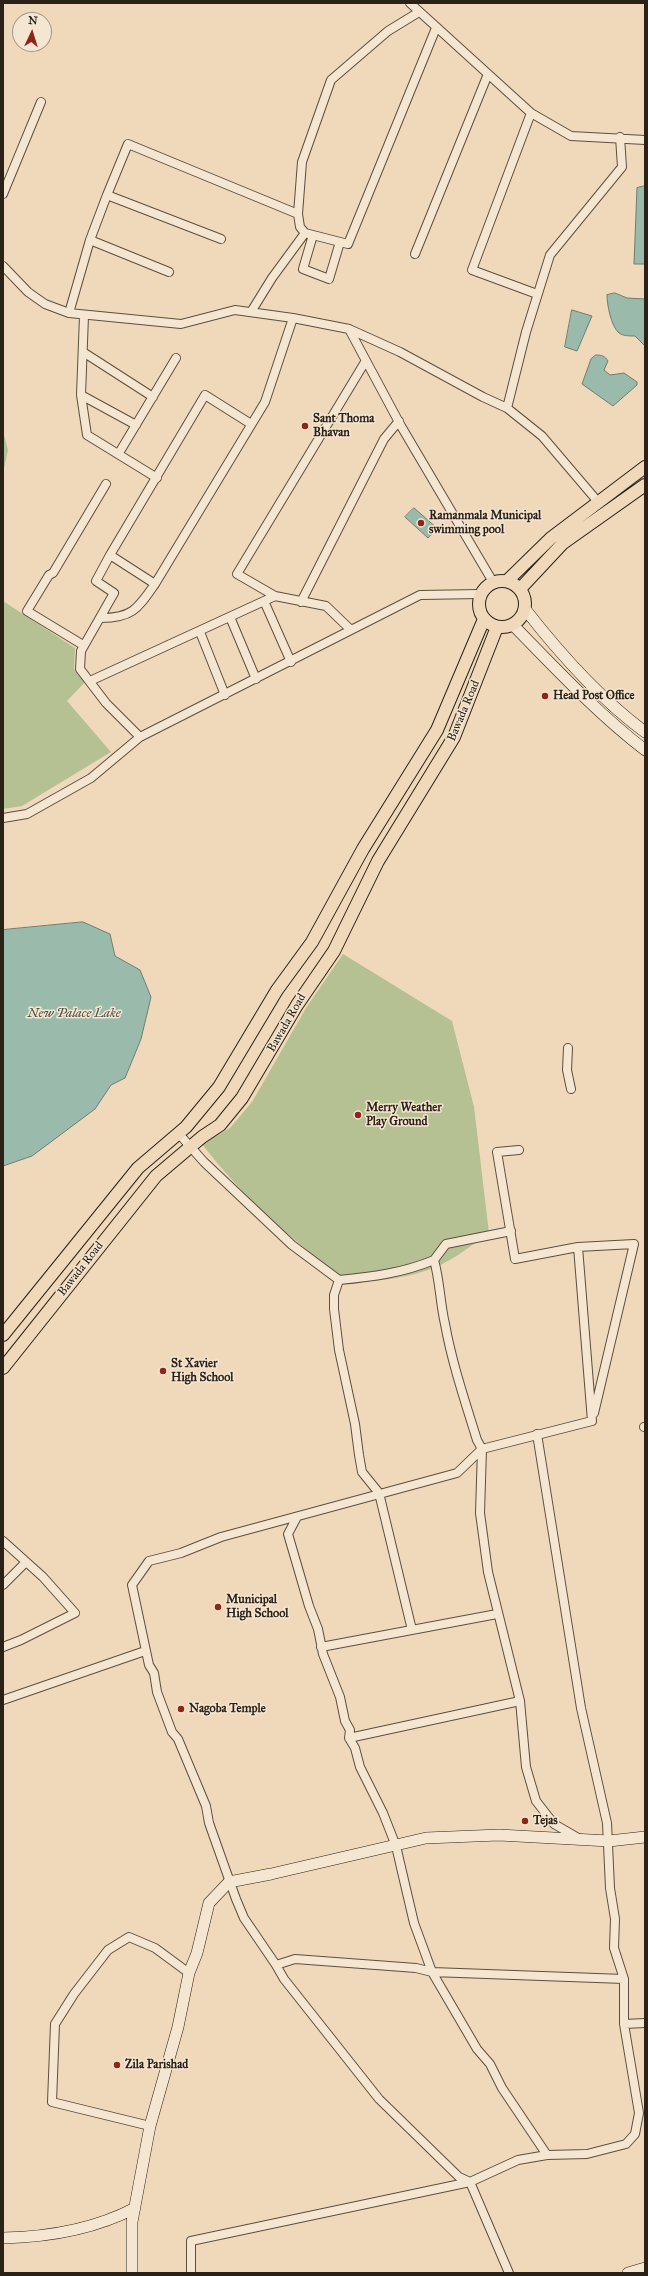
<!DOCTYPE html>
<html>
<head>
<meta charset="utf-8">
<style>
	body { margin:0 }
	#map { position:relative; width:648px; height:2276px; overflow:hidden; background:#efd9ba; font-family:"IM FELL Great Primer",serif }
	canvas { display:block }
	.frame { position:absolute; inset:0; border:4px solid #2b2117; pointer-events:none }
	.north { position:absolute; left:12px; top:12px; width:40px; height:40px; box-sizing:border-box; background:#f5e6d2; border:1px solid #a49787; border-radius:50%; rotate:4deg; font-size:11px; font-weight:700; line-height:16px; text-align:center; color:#2b2117 }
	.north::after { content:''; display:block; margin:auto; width:14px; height:18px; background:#8f2418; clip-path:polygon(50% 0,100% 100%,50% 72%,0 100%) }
</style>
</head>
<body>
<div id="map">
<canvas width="648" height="2276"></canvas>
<div class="frame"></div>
<div class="north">N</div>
</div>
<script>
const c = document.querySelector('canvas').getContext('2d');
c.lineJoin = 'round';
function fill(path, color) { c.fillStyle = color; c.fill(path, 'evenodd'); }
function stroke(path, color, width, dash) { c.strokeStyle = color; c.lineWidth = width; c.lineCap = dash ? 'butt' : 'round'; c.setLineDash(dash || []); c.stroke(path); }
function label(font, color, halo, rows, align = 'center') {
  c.font = font + ' "IM FELL Great Primer",serif'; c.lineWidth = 3; c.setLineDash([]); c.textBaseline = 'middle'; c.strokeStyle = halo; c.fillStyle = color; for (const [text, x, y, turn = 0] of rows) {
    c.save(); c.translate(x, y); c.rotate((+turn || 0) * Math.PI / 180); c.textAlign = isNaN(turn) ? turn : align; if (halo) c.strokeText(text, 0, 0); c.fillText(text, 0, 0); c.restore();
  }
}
const green = new Path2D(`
	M3,431L8,450L3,473Z
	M3,601L75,648L74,669L85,682L67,701L111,752L22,806L3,809Z
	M343,954L452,1021L474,1107L489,1233C469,1247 449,1264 425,1271C401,1279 374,1281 349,1283C295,1242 243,1198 202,1144L230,1128L252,1102L306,1008Z`);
const water = new Path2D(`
	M645,186V264H634L637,188Z
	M615,293L627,298L645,299V346L635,336C630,336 623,336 619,333C611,326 607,305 607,295Z
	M572,310L592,316L577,351L565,347Z
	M596,355C602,355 605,356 608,361L604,370L610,375L624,373L637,382V385L613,406L582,384L591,359Z
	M414,508L437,528L428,538L405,517Z
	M83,922L110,934L115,956L140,970L151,997L141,1039L125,1078L111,1085L95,1109L32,1156L3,1166V930Z`);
const street = new Path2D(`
	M410,3L531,113L472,270L537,294
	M531,113L571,136L645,140
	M3,194L41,102
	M298,214L302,162L331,80L388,31L419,12
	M313,235L303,269L329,279L340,242
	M221,239L107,195L128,144L298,214L300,227L305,233L348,244L436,28
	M90,240L169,272
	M415,254L488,74
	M3,266L28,292L45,304L69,313L181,324L235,310L293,318L349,329L401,426L493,582
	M251,312L272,278L305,233
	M69,313L90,240L107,195
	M84,316L81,395L87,435L157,478
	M293,318L265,402L155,584L110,555L96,581L114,593L81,651L80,669L106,703L140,737L351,630
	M349,329L400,352L483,397L507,408L542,436L599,503
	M83,352L153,397
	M365,362L237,574L275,596L326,606L351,630L420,595L480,594
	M81,395L136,425
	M507,408L526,332L550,255L622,167L620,137
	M119,453L176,358
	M110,555L205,395L251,424
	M264,601L291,662
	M301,602L384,439L399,421
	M230,617L256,679
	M101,618C133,618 138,608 155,584
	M200,632L225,695
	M83,645L27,611L49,575L53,573L106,484
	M90,681L275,596
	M3,818L27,814L91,778L140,737
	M568,1048L567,1070L571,1089
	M179,1134L204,1162L292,1245L339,1280C371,1277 403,1273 434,1260C440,1281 440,1303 445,1324C452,1363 465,1401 477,1440L482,1449L480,1513L488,1572L520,1701L526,1767L536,1801L554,1824L580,1839
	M519,1150L497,1152L515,1259L578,1247L634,1244L594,1413
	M434,1260L446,1244L511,1231
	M339,1280L334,1295V1309L339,1350L355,1424L359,1455L362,1472L379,1493L412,1630
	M644,1427H645
	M537,1434L581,1708L607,1823L610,1888L615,1919L614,1948L624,1979V2024L639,2113L635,2134L626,2144L587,2154L547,2155L518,2160L470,2182L459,2177L379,2099L284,1979L276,1965L295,1959L416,1968L432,1972L624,1979
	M297,1517L288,1534L309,1606L318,1629L323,1654L340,1697L345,1721L350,1730L349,1738L355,1748L360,1767L383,1813L396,1846L414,1923L432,1972L477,2049L490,2064L502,2088L547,2155
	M3,1541L43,1577L75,1613L21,1640L3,1647
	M3,1585L26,1562
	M321,1647L497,1614
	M3,1700L145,1651
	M349,1738L520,1701
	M276,1965L244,1918L236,1899L209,1823L206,1806L178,1739L172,1732L157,1692L154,1673L149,1665L132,1585L149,1561L181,1553L221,1537L457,1473L482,1449L592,1421L578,1247
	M624,2024L645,2023
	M150,2126L52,2102L55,2024L74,1994L108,1950L129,1937L155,1948L189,1973
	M191,2273V2241L470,2182L509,2273`);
const secondary = new Path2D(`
	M525,609C560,654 599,698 645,732
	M513,625C555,668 597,713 645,750
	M3,2238C48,2237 95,2229 135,2208
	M132,2273V2222L150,2126L178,2027L189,1973L197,1953L209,1903L229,1882L271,1874L426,1838L499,1835L609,1841L645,1837
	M628,2273L645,2268`);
const primary = new Path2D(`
	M479 604a23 23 0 1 1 46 0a23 23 0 1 1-46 0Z
	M507,581L551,538L645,467
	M520,589L563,543L645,485
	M3,1335L138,1168L186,1127L219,1087L277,990L312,942L363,849L437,730L484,619
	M3,1368L156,1176L202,1137L220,1125L242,1098L297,1005L334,951L378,861L454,737L497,627`);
const markers = [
	[305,426,4,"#8f2418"],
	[421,523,4,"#8f2418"],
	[545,696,4,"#8f2418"],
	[358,1115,4,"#8f2418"],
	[163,1371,4,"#8f2418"],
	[218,1607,4,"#8f2418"],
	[181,1709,4,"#8f2418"],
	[525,1821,4,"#8f2418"],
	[117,2065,4,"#8f2418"]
];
const poiNames = [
	["Sant Thoma",313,419],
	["Bhavan",313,433],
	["Ramanmala Municipal",429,516],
	["swimming pool",429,530],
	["Head Post Office",553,696],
	["Merry Weather",366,1108],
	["Play Ground",366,1122],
	["St Xavier",171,1364],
	["High School",171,1378],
	["Municipal",226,1600],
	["High School",226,1614],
	["Nagoba Temple",189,1709],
	["Tejas",533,1821],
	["Zila Parishad",125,2065]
];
const streetNames = [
	["Bawada Road",464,711,-67],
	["Bawada Road",287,1023,-60],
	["Bawada Road",81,1269,-52]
];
const waterNames = [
	["New Palace Lake",74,1014]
];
fill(green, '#b5c093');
fill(water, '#9abbab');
stroke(water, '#6e7d70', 1);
stroke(street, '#5c4f40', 10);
stroke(secondary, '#2b2117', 12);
stroke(primary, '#2b2117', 14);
stroke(street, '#f5e6d2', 8);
stroke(secondary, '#f5e6d2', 11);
stroke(primary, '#efd9ba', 12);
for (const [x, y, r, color] of markers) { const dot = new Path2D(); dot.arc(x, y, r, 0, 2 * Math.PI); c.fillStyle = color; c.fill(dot); stroke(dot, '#f5e6d2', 1.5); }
label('bold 12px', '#2b2117', '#f5e6d2', poiNames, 'left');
label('12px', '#2b2117', '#f5e6d2', streetNames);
label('italic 13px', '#4c4f43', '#f5e6d2', waterNames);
</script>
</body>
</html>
